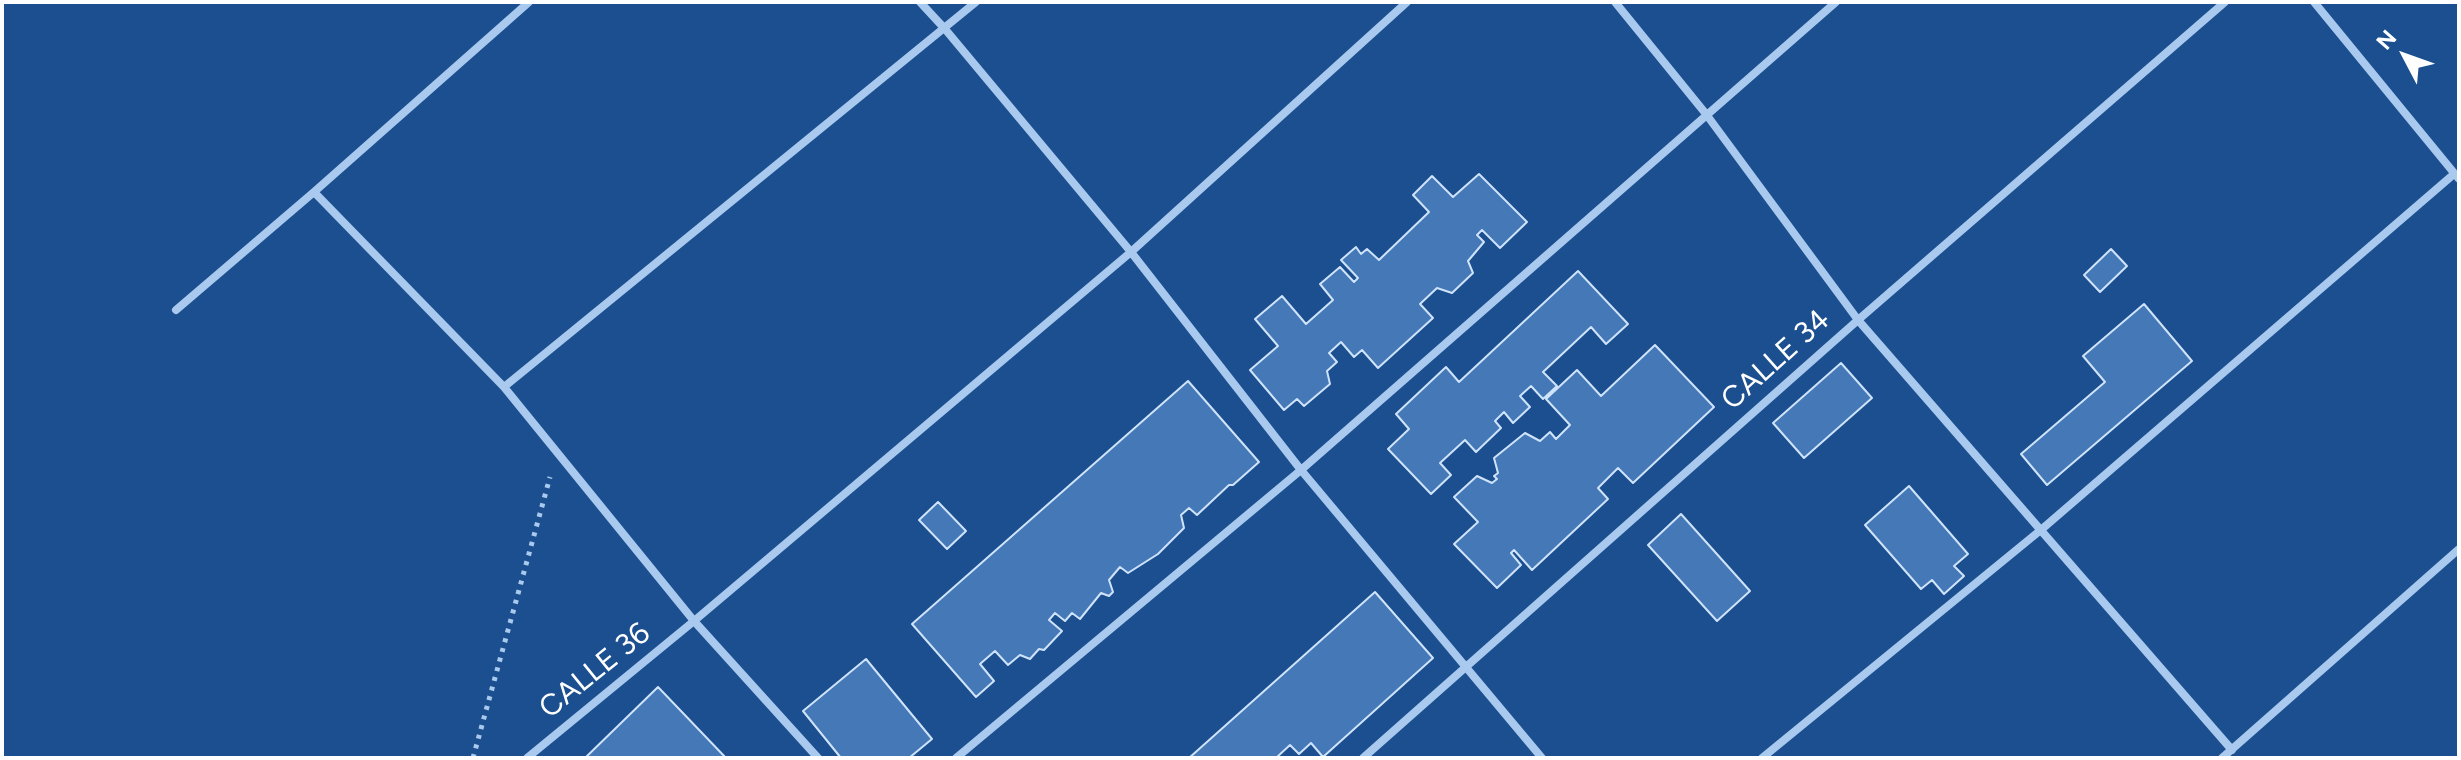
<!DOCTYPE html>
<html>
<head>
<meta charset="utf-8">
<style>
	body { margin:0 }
	#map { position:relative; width:2461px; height:760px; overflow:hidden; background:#1b4f8f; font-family:Figtree,sans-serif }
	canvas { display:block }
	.frame { position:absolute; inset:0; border:4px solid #fff; pointer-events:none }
	.north { position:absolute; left:2365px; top:16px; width:80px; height:80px; -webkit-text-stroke:6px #1b4f8f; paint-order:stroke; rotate:311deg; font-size:22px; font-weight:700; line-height:32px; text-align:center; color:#fff }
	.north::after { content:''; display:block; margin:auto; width:28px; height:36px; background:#fff; clip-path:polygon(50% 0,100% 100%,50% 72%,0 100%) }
</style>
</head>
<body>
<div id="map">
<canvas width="2461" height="760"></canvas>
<div class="frame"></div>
<div class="north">N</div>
</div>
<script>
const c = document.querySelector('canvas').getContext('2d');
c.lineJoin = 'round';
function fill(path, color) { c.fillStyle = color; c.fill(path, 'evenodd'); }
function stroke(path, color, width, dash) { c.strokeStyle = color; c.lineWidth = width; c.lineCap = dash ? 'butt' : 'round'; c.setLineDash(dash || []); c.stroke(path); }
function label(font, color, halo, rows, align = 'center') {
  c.font = font + ' Figtree,sans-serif'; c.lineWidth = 8; c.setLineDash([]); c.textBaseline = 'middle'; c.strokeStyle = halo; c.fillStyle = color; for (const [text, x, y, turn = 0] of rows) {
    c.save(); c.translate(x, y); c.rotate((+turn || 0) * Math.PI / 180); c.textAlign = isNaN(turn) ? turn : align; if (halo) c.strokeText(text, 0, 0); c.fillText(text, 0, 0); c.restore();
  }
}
const building = new Path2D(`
	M1479,174L1527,222L1500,248L1482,230L1477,235L1484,242L1468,261L1473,273L1452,293L1437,288L1420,304L1433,318L1378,368L1362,350L1354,357L1341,342L1329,353L1337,362L1327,371L1330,384L1304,406L1297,399L1284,410L1250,370L1278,346L1255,319L1282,296L1306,324L1333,300L1320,284L1340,267L1354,282L1358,278L1341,260L1356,247L1361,254L1367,249L1379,260L1429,212L1413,195L1432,176L1453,197Z
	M2111,249L2127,266L2100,292L2084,275Z
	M1578,271L1628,324L1606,344L1591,327L1543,372L1557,386L1543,399L1531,386L1520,396L1530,407L1513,423L1504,412L1495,421L1501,428L1476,452L1465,440L1440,463L1451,475L1431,494L1388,449L1409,429L1396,414L1446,367L1459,382Z
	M2144,304L2192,361L2047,485L2021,454L2105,382L2083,356Z
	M1655,345L1714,407L1633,483L1618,468L1598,488L1608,499L1532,570L1514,550L1511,553L1521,565L1497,588L1454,544L1478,522L1454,497L1477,476L1492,483L1497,479L1494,476L1498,473L1494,458L1525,433L1540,441L1550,432L1556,439L1570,425L1546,399L1577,370L1601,396Z
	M1841,363L1872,398L1804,458L1773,423Z
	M1188,381L1259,462L1233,485H1229L1197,515L1189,508L1181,515L1184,528L1158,554L1128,573L1120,567L1109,580L1113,592L1109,596L1101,593L1080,619L1072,613L1065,621L1055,613L1049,620L1062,631L1044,650L1039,649L1030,659L1020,655L1008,665L995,651L980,664L994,681L976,697L912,624Z
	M1909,486L1968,554L1954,566L1964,576L1944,594L1932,580L1921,589L1865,525Z
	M938,502L966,531L947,549L919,520Z
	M1681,514L1750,591L1717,621L1648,545Z
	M1375,592L1433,658L1323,757L1311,743L1299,754L1290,745L1277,757L1278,758H1189Z
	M866,659L932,739L909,758H841L803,711Z
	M658,687L726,758H585Z`);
const path = new Path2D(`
	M473,758L550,477`);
const street = new Path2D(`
	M920,2L945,29L1131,252L1301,470L1542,758
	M1615,2L1706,114L1858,320L2232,750
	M2314,2L2459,179
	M314,192L504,387L694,621L818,758
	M176,310L314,192L529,2
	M504,387L976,2
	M527,758L694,621L1131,252L1407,2
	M956,758L1301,470L1836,2
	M1363,758L1858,320L2225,2
	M1762,758L2042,529L2454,174
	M2222,758L2459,549`);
const streetNames = [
	["CALLE 34",1776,360,-42],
	["CALLE 36",595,671,-39]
];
fill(building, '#4478b7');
stroke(building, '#cfe3fa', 2);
stroke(path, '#a9c9ee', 5, [4, 6]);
stroke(street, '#a9c9ee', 8);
label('30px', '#fff', '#1b4f8f', streetNames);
</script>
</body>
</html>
